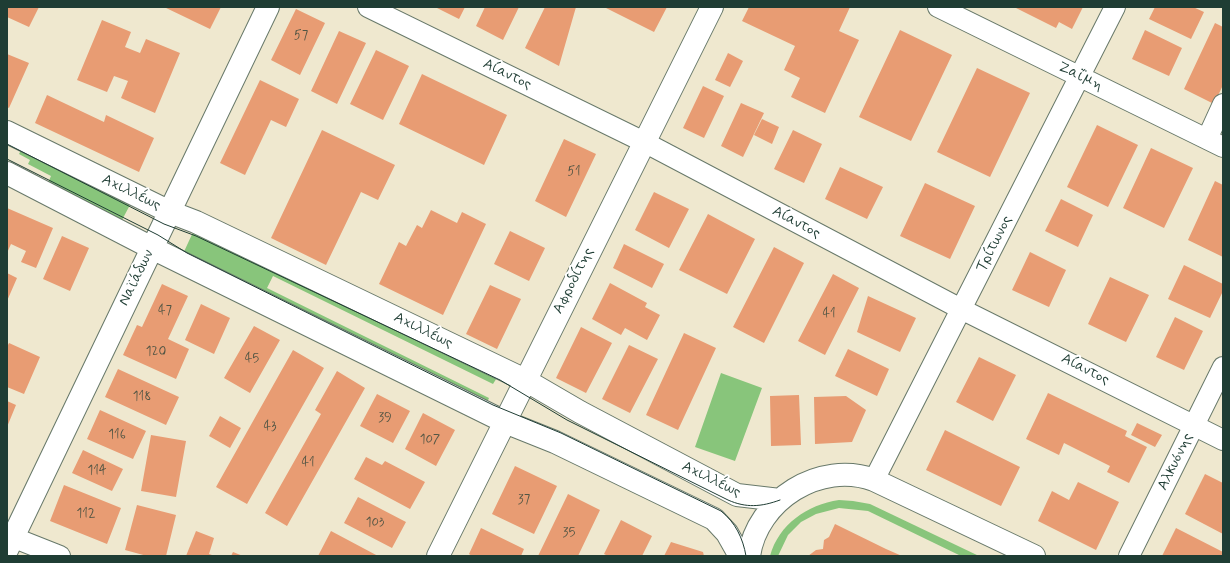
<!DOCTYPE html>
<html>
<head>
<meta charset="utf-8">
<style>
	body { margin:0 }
	#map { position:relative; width:1230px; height:563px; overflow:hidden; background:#efe8cf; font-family:Mynerve,sans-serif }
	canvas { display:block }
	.frame { position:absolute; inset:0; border:8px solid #1f3d34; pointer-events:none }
</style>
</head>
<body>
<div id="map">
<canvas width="1230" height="563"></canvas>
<div class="frame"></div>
</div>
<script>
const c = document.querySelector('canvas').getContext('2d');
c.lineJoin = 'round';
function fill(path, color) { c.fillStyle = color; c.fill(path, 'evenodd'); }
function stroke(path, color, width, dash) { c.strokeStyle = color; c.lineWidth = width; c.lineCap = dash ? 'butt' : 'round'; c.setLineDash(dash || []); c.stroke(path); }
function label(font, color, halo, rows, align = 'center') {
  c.font = font + ' Mynerve,sans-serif'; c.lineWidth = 4; c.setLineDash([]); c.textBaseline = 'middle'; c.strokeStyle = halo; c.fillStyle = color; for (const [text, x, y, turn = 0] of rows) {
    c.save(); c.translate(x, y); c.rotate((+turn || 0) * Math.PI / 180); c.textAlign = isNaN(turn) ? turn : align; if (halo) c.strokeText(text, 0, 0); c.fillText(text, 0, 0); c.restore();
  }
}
const green = new Path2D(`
	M22,148L131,203L122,220L48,183L51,176L28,164L30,160L19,154Z
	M194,230L498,376L493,384L273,276L267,288L489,398L486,405L182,256Z
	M721,373L762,388L735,461L695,447Z
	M839,500L853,501L870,504L979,556H961L868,511L839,508L816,514L801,522L788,535L778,556H770C779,524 807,505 839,500Z`);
const building = new Path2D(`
	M7,7H39L29,27L7,17Z
	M164,7H221L210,29Z
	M435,7H465L459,19Z
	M485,7H519L503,40L476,26Z
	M545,7H576L559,66L525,48Z
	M604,7H667L654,32Z
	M749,7H850L839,31L859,40L825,113L791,97L800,78L784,70L795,46L742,21Z
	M1014,7H1083L1072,29L1059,22L1056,28Z
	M1155,7H1193L1204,12L1191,39L1149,19Z
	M296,9L325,23L300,75L271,60Z
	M102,20L131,32L125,47L140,53L146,39L180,53L155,113L121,98L128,81L114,76L107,92L77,80Z
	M1215,23L1223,27V85L1214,104L1184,89Z
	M900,30L952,55L911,141L859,117Z
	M1145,30L1182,48L1169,76L1132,59Z
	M339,31L366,43L337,104L311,91Z
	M376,50L409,66L383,120L350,104Z
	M728,53L743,61L730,87L715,80Z
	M7,54L29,63L9,108L7,107Z
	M977,68L1030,93L990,177L937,152Z
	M422,74L507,115L484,165L399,124Z
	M260,80L299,99L286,127L271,120L245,175L220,163Z
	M703,86L724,96L704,138L683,128Z
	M47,95L104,122L106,115L154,138L139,172L35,123Z
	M741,103L764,113L743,157L721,146Z
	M762,119L779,127L772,144L754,135Z
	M1097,125L1138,145L1108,207L1067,187Z
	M322,130L395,165L378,200L361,192L326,265L271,238Z
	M793,130L822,144L804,183L774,169Z
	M564,139L596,154L566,217L535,201Z
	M1151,148L1193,168L1164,228L1123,208Z
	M840,167L883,187L867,219L825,199Z
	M1215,181L1223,185V257L1188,240Z
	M925,183L975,206L950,259L900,236Z
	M654,192L689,209L669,248L635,230Z
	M1061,199L1093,215L1078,247L1045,231Z
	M7,208L53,228L36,268L21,262L26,251L11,244L7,253Z
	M431,210L457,223L462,212L486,224L443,315L379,284L399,242L406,246L417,225L422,228Z
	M708,214L755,239L727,294L679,270Z
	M510,231L545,248L529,281L494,264Z
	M62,236L89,248L70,291L43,279Z
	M624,244L664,264L652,288L613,268Z
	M774,247L804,263L764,343L733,327Z
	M1030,252L1066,270L1049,307L1012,290Z
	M1184,265L1223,284V291L1210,318L1168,299Z
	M7,273L17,278L7,301Z
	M833,274L859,288L825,355L798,341Z
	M1110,277L1149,295L1126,342L1088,324Z
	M610,283L647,303L645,307L660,315L647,340L625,328L621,335L592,319Z
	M162,284L188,296L168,339L189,349L176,379L123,355L137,325L142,327Z
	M490,285L521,299L497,349L466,334Z
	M868,296L916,318L900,352L857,332Z
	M201,304L230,318L214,354L185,340Z
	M1175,317L1203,331L1184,370L1156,357Z
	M254,326L280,340L250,393L224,378Z
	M581,327L612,343L586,393L556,378Z
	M684,333L716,348L678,430L646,415Z
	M9,343L40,357L24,394L7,387V347Z
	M629,345L658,359L630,413L602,399Z
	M848,349L889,369L877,396L835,376Z
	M293,350L324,368L247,504L216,487Z
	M979,357L1016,375L993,421L956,402Z
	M118,369L179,397L166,425L105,397Z
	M337,371L365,388L287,526L265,513L321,414L315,410Z
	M1048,393L1127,431L1125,436L1147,447L1129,483L1107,472L1110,466L1064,443L1059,455L1026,439Z
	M377,394L410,411L393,443L360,426Z
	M799,395L801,445L771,446L770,396Z
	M846,396L866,410L852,442L815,444L814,397Z
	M7,401L16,405L7,427Z
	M100,410L146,431L133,459L87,439Z
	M423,413L455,430L436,466L405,449Z
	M220,416L241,428L230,448L209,436Z
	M1137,423L1162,435L1155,447L1131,435Z
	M945,430L1020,467L1001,506L926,470Z
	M151,435L186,441L176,497L141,491Z
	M83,450L123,469L112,491L72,473Z
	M366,457L382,465L385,461L425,482L410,509L354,479Z
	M515,466L557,486L534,534L492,514Z
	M1205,474L1223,483V534L1185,514Z
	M1078,482L1119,502L1096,550L1038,521L1052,491L1069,500Z
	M64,485L121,508L107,544L50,521Z
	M568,494L600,510L578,556H538Z
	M358,497L406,522L392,548L344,523Z
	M137,505L176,515L166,556H147L125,550Z
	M621,520L652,536L642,556H608L604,554Z
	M835,524L886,549L902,556H808L816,550L823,549L824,540L829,537Z
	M481,528L524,549L521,556H472L469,554Z
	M1176,528L1223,552V556H1162Z
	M196,531L214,538L209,554L215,556H186Z
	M331,531L378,556H318Z
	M671,542L703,552L704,556H664Z
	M233,552L243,556H231Z`);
const street = new Path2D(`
	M368,7L644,142L961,309L1223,440
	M938,7L1223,147
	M1207,139L1223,104
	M874,480L1115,7
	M7,535L60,556
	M1129,556L1223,367`);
const secondary = new Path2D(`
	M7,132L170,212L196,222L525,380L580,412L737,495L780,500
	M7,173L152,248L505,422L555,442L714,519L727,533L740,556
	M7,550L268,7
	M438,556L712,7
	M749,556C757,500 820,460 874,480L1034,556`);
const tram = new Path2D(`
	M7,144L164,224L196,236L500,380L567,420L728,500C746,508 761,507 780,500
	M7,159L158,235L187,253L493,405L561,433L721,511C735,522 743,538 746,556`);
const numberNames = [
	["57",301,36],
	["51",574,172],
	["47",165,311],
	["41",829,314],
	["120",156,352],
	["45",252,359],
	["118",142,397],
	["39",385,418],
	["43",270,427],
	["116",117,435],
	["107",430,440],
	["41",308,463],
	["114",97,471],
	["37",524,500],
	["112",86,514],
	["103",375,523],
	["35",569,533]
];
const streetNames = [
	["Αίαντος",507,75,26],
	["Ζαΐμη",1080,77,26],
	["Αχιλλέως",131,193,26],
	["Αίαντος",796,223,28],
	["Τρίτωνος",995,244,-63],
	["Ναϊάδων",137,278,-64],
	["Αφροδίτης",574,281,-63],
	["Αχιλλέως",423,331,26],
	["Αίαντος",1085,370,27],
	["Αλκυόνης",1176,462,-64],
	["Αχιλλέως",711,480,26]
];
fill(green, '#88c57b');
fill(building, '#e89c73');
stroke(street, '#68796a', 22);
stroke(secondary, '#68796a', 24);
stroke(street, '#fff', 20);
stroke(secondary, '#fff', 22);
stroke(tram, '#1f3d34', 1);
label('13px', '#515544', null, numberNames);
label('15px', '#1f3d34', '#fff', streetNames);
</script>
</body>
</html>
